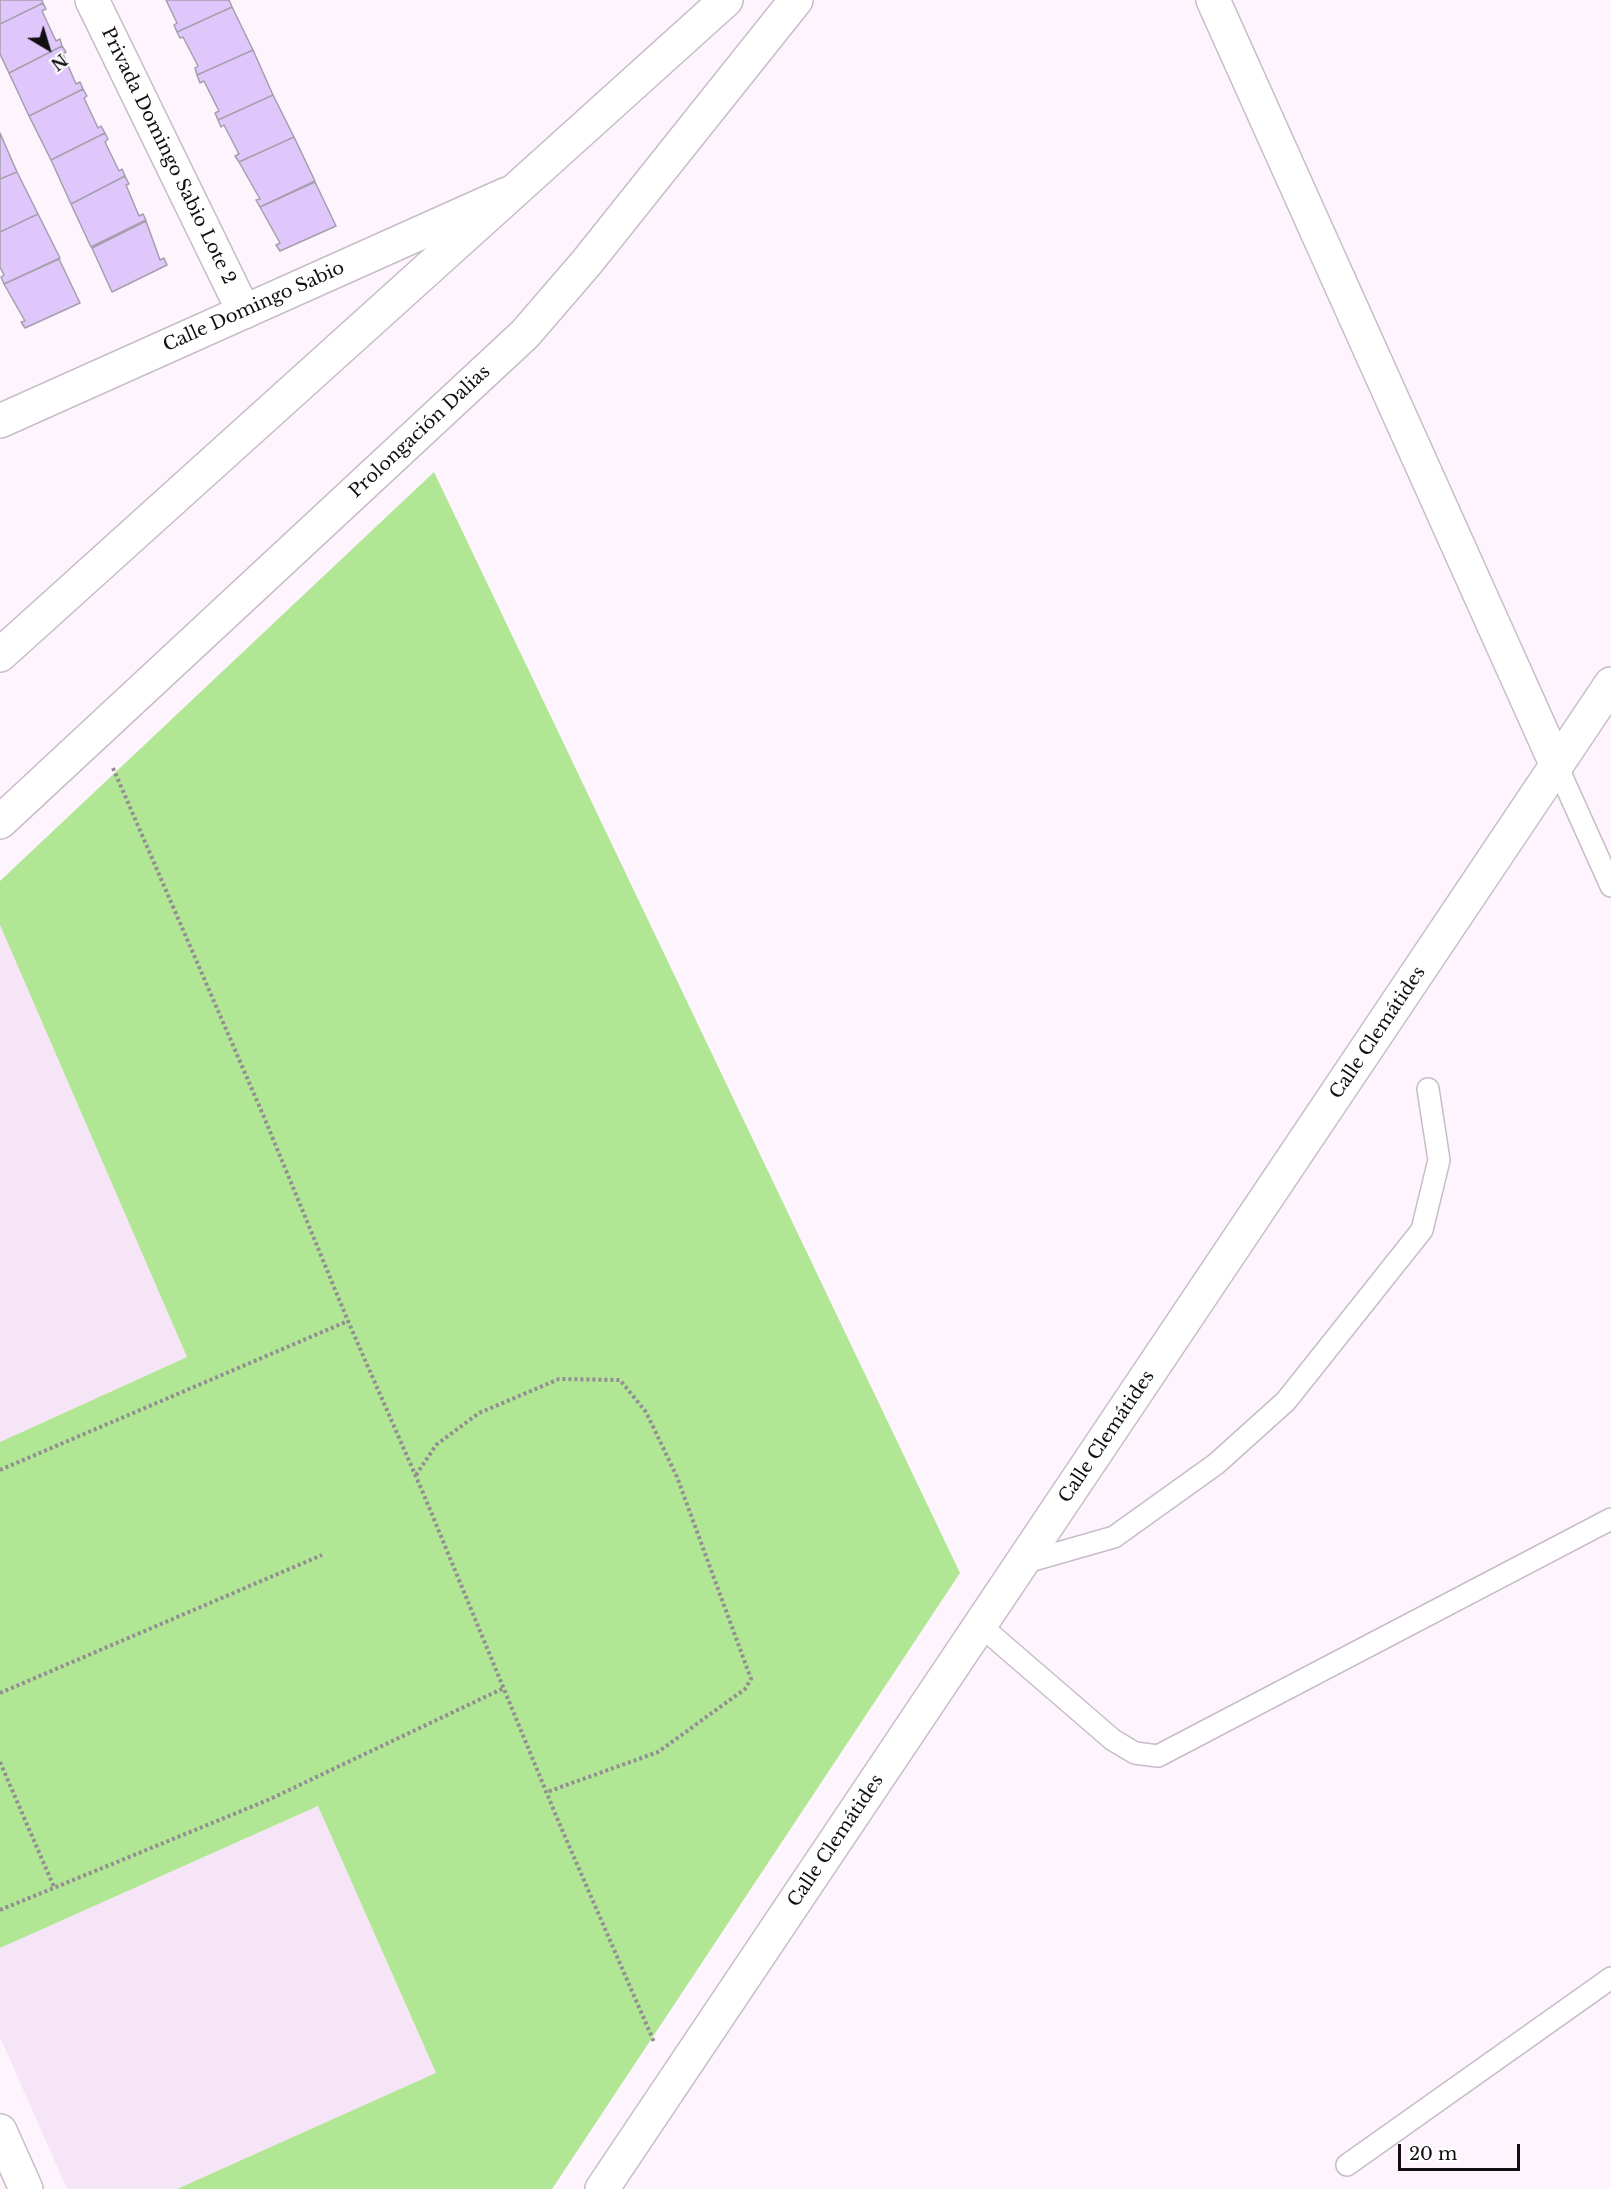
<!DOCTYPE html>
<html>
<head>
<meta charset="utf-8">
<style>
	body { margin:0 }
	#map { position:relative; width:1611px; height:2189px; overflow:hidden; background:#fef4fe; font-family:"Libre Baskerville",serif }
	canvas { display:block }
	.north { position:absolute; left:18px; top:18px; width:60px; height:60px; -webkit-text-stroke:4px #fff; paint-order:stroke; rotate:142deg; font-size:16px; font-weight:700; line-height:24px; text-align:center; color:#120f12 }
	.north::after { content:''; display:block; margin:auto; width:21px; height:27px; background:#120f12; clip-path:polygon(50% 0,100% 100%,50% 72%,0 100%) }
	.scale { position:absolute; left:1398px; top:2144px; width:122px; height:27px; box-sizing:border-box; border:3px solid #120f12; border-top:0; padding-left:8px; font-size:18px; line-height:21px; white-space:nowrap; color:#120f12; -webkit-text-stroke:4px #fff; paint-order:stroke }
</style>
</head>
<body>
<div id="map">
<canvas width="1611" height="2189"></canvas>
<div class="north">N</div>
<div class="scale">20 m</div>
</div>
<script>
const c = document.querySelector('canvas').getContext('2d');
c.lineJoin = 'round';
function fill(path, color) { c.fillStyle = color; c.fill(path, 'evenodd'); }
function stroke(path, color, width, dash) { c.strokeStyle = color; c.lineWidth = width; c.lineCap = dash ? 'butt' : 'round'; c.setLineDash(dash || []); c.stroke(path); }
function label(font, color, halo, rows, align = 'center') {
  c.font = font + ' "Libre Baskerville",serif'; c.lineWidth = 6; c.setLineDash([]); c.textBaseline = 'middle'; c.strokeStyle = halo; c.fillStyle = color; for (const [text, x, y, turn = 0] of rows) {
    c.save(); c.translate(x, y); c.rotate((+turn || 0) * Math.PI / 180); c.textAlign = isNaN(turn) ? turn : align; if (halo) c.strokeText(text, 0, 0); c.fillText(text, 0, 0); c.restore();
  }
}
const built = new Path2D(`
	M0,925L187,1357L0,1442Z
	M318,1806L436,2074L177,2189H67L0,2037V1948Z`);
const green = new Path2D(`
	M434,472L960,1573L552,2189H177L436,2073L318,1806L0,1948V1442L187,1357L0,925V881Z`);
const building = new Path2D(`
	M0,0H42L43,3L0,24Z
	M166,0H229L232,7L177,32L174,25L177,23Z
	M43,3L46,9L42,11L56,41L60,39L62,46L9,73L0,54V24Z
	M232,7L253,50L197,75L195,68L198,66L183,37L180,38L177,32Z
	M62,46L66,52L63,54L76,84L80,82L83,89L29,116L9,73Z
	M253,50L273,95L218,120L215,113L219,111L204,81L200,83L197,75Z
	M83,89L87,96L84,98L98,128L101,126L105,133L51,160L29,116Z
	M273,95L294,137L239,162L235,156L239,154L224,125L221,127L218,120Z
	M0,133L17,172L0,179Z
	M105,133L108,139L105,142L119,171L122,169L125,176L71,204L51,160Z
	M294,137L315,181L260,207L256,200L260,199L239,162Z
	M17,172L38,214L0,232V179Z
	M125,176L129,184L126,185L139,216L143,214L146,220L91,247L71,204Z
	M315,182L336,226L280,251L276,245L280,243L260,207Z
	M38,214L60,258L4,284L1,277L4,275L0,267V232Z
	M146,221L160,260L164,258L167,265L112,292L92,248Z
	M59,259L80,303L25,328L21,322L25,321L4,284Z`);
const path = new Path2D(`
	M113,768L264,1117L348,1321L424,1495L557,1818L654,2042
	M0,1470L348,1321
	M416,1475L436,1445L479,1413L559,1379L620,1380L646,1412L677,1477L751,1679L745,1689L658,1752L547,1792
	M0,1693L322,1555
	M0,1762L54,1887
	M0,1910L268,1800L504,1688`);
const lane = new Path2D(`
	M1557,766L1611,886
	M1023,1563L1114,1537L1216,1464L1286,1401L1422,1230L1439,1160L1428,1089
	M981,1626L1113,1740L1135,1753L1158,1756L1611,1519
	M1347,2165L1611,1978`);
const street = new Path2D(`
	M92,0L244,312
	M0,421L507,194`);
const secondary = new Path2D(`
	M1213,0L1557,766
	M0,655L726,0
	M0,822L525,334L587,262L796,0
	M0,2131L26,2189
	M602,2189L1611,684`);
const streetNames = [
	["Privada Domingo Sabio Lote 2",168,156,64],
	["Calle Domingo Sabio",254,307,-24],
	["Prolongación Dalias",420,432,-43],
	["Calle Clemátides",1378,1033,-56],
	["Calle Clemátides",1107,1437,-56],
	["Calle Clemátides",836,1841,-56]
];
fill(built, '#f5e5f6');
fill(green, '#b1e694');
fill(building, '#dfc7fc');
stroke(building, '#a49fab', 1.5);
stroke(lane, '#c7bdc8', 24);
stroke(street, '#c7bdc8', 36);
stroke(secondary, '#c7bdc8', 36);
stroke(path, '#948d94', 4, [3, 3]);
stroke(lane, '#fff', 21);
stroke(street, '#fff', 33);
stroke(secondary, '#fff', 33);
label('18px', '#120f12', '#fff', streetNames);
</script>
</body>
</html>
